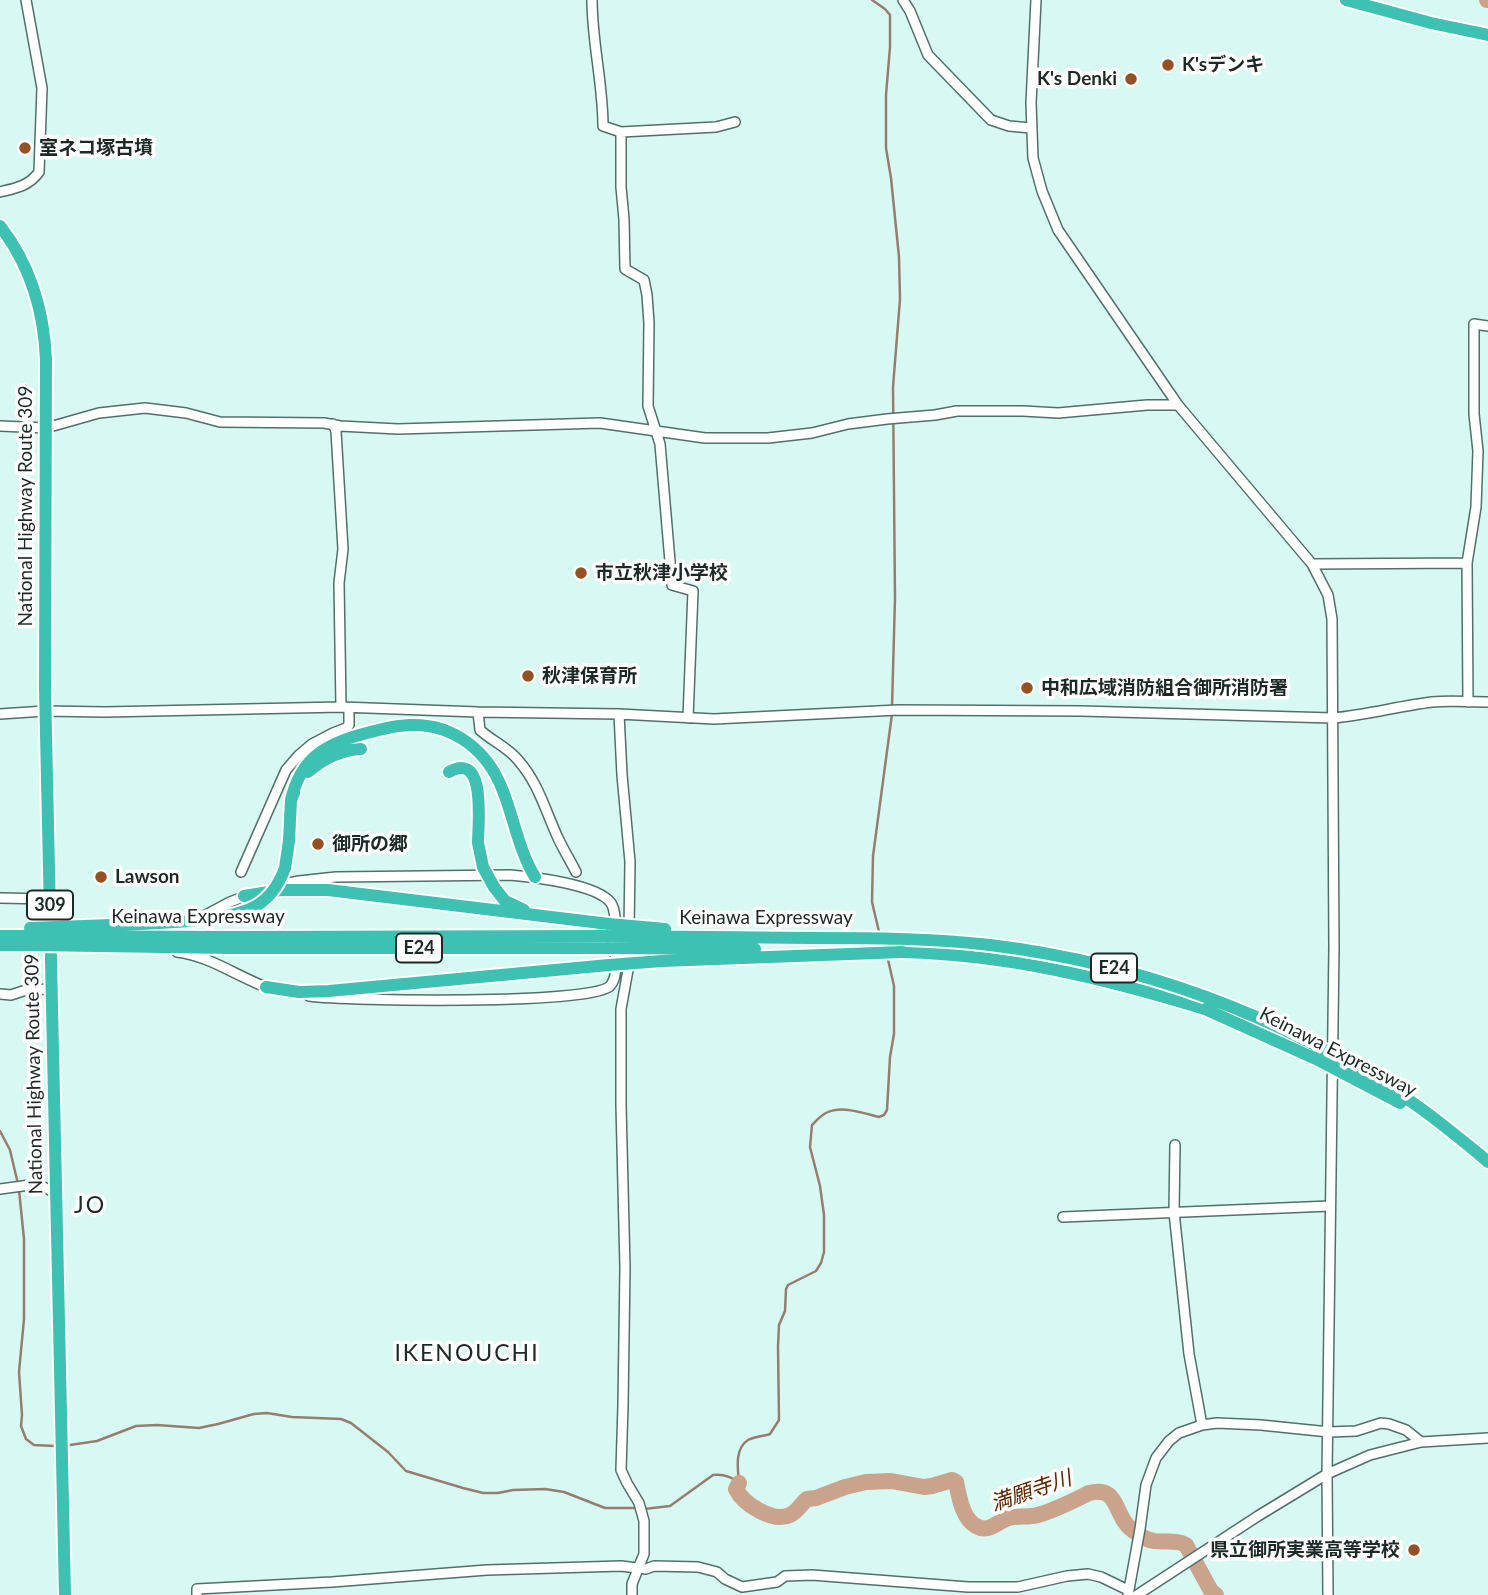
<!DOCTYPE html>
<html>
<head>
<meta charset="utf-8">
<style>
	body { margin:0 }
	canvas { display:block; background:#d8f8f3 }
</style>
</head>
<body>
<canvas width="1488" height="1595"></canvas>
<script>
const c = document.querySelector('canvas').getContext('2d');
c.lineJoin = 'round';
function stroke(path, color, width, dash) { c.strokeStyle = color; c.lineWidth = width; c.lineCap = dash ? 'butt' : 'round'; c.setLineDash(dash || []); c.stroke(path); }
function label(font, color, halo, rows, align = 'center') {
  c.font = font + ' Lato,"Noto Sans JP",sans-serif'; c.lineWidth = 7; c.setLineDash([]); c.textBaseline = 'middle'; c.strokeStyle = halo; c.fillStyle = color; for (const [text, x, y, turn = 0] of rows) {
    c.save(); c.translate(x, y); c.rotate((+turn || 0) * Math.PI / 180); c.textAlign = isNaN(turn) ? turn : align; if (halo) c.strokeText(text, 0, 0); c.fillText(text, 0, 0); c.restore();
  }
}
const stream = new Path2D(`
	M872,0L885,9L890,15V47L886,95V148L891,178L899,257L900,299L893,387L895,598L892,707
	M880,936L872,902L873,856L892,714
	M0,1131L10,1150L18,1184
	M19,1190L24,1239V1319L19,1372L22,1415L21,1426L26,1439L34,1445L55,1446
	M70,1445L97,1441L136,1426L157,1425L199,1428L218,1424L254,1414L267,1413L292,1417L341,1419L351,1423L388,1452L406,1471L463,1488L483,1493H498L513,1490L545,1489L564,1492L605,1508H637
	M739,1483C738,1470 734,1449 748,1440C754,1437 764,1436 770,1434L779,1420L778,1346L779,1325L785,1311L786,1289L788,1285L816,1271L821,1263L824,1252V1215L820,1186L810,1147L812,1125C816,1121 820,1116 826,1113C842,1105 863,1113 879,1117L884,1115L887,1110L890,1057L894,1034V986L887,955
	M644,1509L670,1506L713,1475C723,1474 731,1476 739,1483`);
const river = new Path2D(`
	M1487,0H1488
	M739,1483L736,1489C743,1504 773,1523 790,1515C797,1512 801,1504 807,1499L816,1498L845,1487L866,1482L891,1481L924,1487L932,1486L952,1480L956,1482C959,1496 962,1518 976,1526C988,1533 996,1523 1006,1519C1016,1515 1028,1518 1038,1515C1056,1510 1073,1501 1089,1493C1119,1485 1114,1515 1130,1528C1136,1533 1145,1540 1154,1541C1165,1543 1176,1539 1186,1545L1211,1591L1216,1595`);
const minor = new Path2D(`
	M592,0C592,42 603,84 603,126L621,132L716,127L735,122
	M903,0L910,11L928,55L991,120L1009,126L1031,128
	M1036,0L1031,103L1033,158L1042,191L1058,230L1178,405L1312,564L1328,595L1332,619L1334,947L1327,1474L1328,1595
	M621,132V187L624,219L625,269L644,280L647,295L649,323L648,406L660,444L672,585L693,591L688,718
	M0,192C16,188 29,186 39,172L42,88L26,0
	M333,424L336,431L343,549L339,583L341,707
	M0,426L46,428L99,413L145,408L186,413L220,422L324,423L340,426L398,429L600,423L705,438H768L812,433L848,424L887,419L935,415L957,411H1023L1058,413L1147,405H1178
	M1312,564L1467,563
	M1468,702L1467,563L1476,507L1478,451L1474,414V324L1488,326
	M478,712L480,730C492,741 507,747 518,760C539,784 545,810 558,838C563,849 570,860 576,872
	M0,714L45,711L105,712L341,707L478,712L619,714L714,719L898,710L1081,711L1333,718C1367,715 1399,706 1432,702C1450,700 1470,702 1488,702
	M619,714L622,775L630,862L629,929
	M241,872L286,770L299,755L312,744L333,733L346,728L349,725V708
	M274,886L299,881L336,877L510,875C533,877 597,884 611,903C616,911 615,921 615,930
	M0,898L49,899
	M200,918L230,902L248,895
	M629,943L628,970L621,1009V1105L625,1268L623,1405L621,1470L627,1483L639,1503L644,1521V1554L632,1584V1595
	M177,952C211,956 239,978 271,989
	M0,994L11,995L26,990L51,989
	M309,996C346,1001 591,1005 610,986C619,976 615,957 615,944
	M1175,1145L1174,1212L1189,1354L1202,1425
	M0,1189L37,1184L56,1193
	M1063,1217L1330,1206
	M197,1595V1589L332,1582L487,1570L621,1566L646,1569L654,1566L698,1567L717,1572L725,1579L742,1587L777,1582L785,1576L812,1575L968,1587H1018L1067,1576L1088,1574L1101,1577L1128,1590
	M1128,1595L1140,1529L1146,1485L1156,1458L1169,1441L1179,1433L1202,1425L1217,1423L1261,1425L1329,1432L1356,1431L1381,1423L1389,1424L1406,1430L1421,1442
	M1137,1595L1258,1516L1327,1474L1370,1455L1421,1442L1488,1438`);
const highway = new Path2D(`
	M1346,0L1431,23L1488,35
	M0,226C31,266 44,311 46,360L45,688L65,1595
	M308,772C323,759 341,750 361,749
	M449,772C487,750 478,824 478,843
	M291,800C300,762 320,747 356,736C373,731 391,726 409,725C454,723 488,751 503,791C514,819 519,851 535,877
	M285,868L289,841L291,800L294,793
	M494,887L505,901L524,910
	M244,896L281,890H328L609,924
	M0,936H30
	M230,937L609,936
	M0,945H31
	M230,948H609
	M903,952C1009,955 1104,978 1205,1009
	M266,987L299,992L329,991L609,965
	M1480,1155L1488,1162`);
const highwayBridge = new Path2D(`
	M478,843L483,867L494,887
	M609,924L665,929
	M30,928C66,927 102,925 138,924C172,922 227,922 256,906C270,898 279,884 285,868
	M34,936L230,937
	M609,936C676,937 743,937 810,938C870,938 930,938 990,945C1138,963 1280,1015 1404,1097C1431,1114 1455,1135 1480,1155
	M31,945L230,948
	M609,948L755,949
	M609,965L662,961L903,952
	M1205,1009L1316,1059L1400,1103`);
const markers = [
	[1168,65,7,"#945123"],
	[1131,79,7,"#945123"],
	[25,148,7,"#945123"],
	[581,573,7,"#945123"],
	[528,676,7,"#945123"],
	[1027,688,7,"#945123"],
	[318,844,7,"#945123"],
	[101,877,7,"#945123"],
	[1414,1550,7,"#945123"]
];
const shields = [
	[50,905,46],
	[419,948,46],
	[1114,968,46]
];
const shieldNames = [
	["309",50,905],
	["E24",419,948],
	["E24",1114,968]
];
const poiNames = [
	["K'sデンキ",1182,65],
	["K's Denki",1117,79,"right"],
	["室ネコ塚古墳",39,148],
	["市立秋津小学校",595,573],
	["秋津保育所",542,676],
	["中和広域消防組合御所消防署",1041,688],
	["御所の郷",332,844],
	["Lawson",115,877],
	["県立御所実業高等学校",1400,1550,"right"]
];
const streetNames = [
	["National Highway Route 309",26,506,-90],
	["Keinawa Expressway",198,917],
	["Keinawa Expressway",766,918],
	["Keinawa Expressway",1338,1052,27],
	["National Highway Route 309",34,1074,-91]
];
const waterNames = [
	["満願寺川",1031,1491,-19]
];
const quarterNames = [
	["JO",90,1206],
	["IKENOUCHI",467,1354]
];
stroke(stream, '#967e6e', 2.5);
stroke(river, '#caa38c', 16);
stroke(minor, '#536f6b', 12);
stroke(highway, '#fff', 16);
stroke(minor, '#fff', 9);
stroke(highway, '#3ec1b2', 12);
stroke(highwayBridge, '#fff', 16, []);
stroke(highwayBridge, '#3ec1b2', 12);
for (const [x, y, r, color] of markers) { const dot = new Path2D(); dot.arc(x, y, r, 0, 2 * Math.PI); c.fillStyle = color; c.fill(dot); stroke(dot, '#fefefe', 2.5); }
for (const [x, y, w] of shields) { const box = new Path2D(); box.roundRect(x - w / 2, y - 14.5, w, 29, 5); c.fillStyle = '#fefefe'; c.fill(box); stroke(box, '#1c2927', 2); }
label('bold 18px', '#1c2927', null, shieldNames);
label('bold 19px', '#1c2927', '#fefefe', poiNames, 'left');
label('19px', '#1c2927', '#fefefe', streetNames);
label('italic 21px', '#582600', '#fefefe', waterNames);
c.letterSpacing = '2px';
label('23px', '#1c2927', '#fefefe', quarterNames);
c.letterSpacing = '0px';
</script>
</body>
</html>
